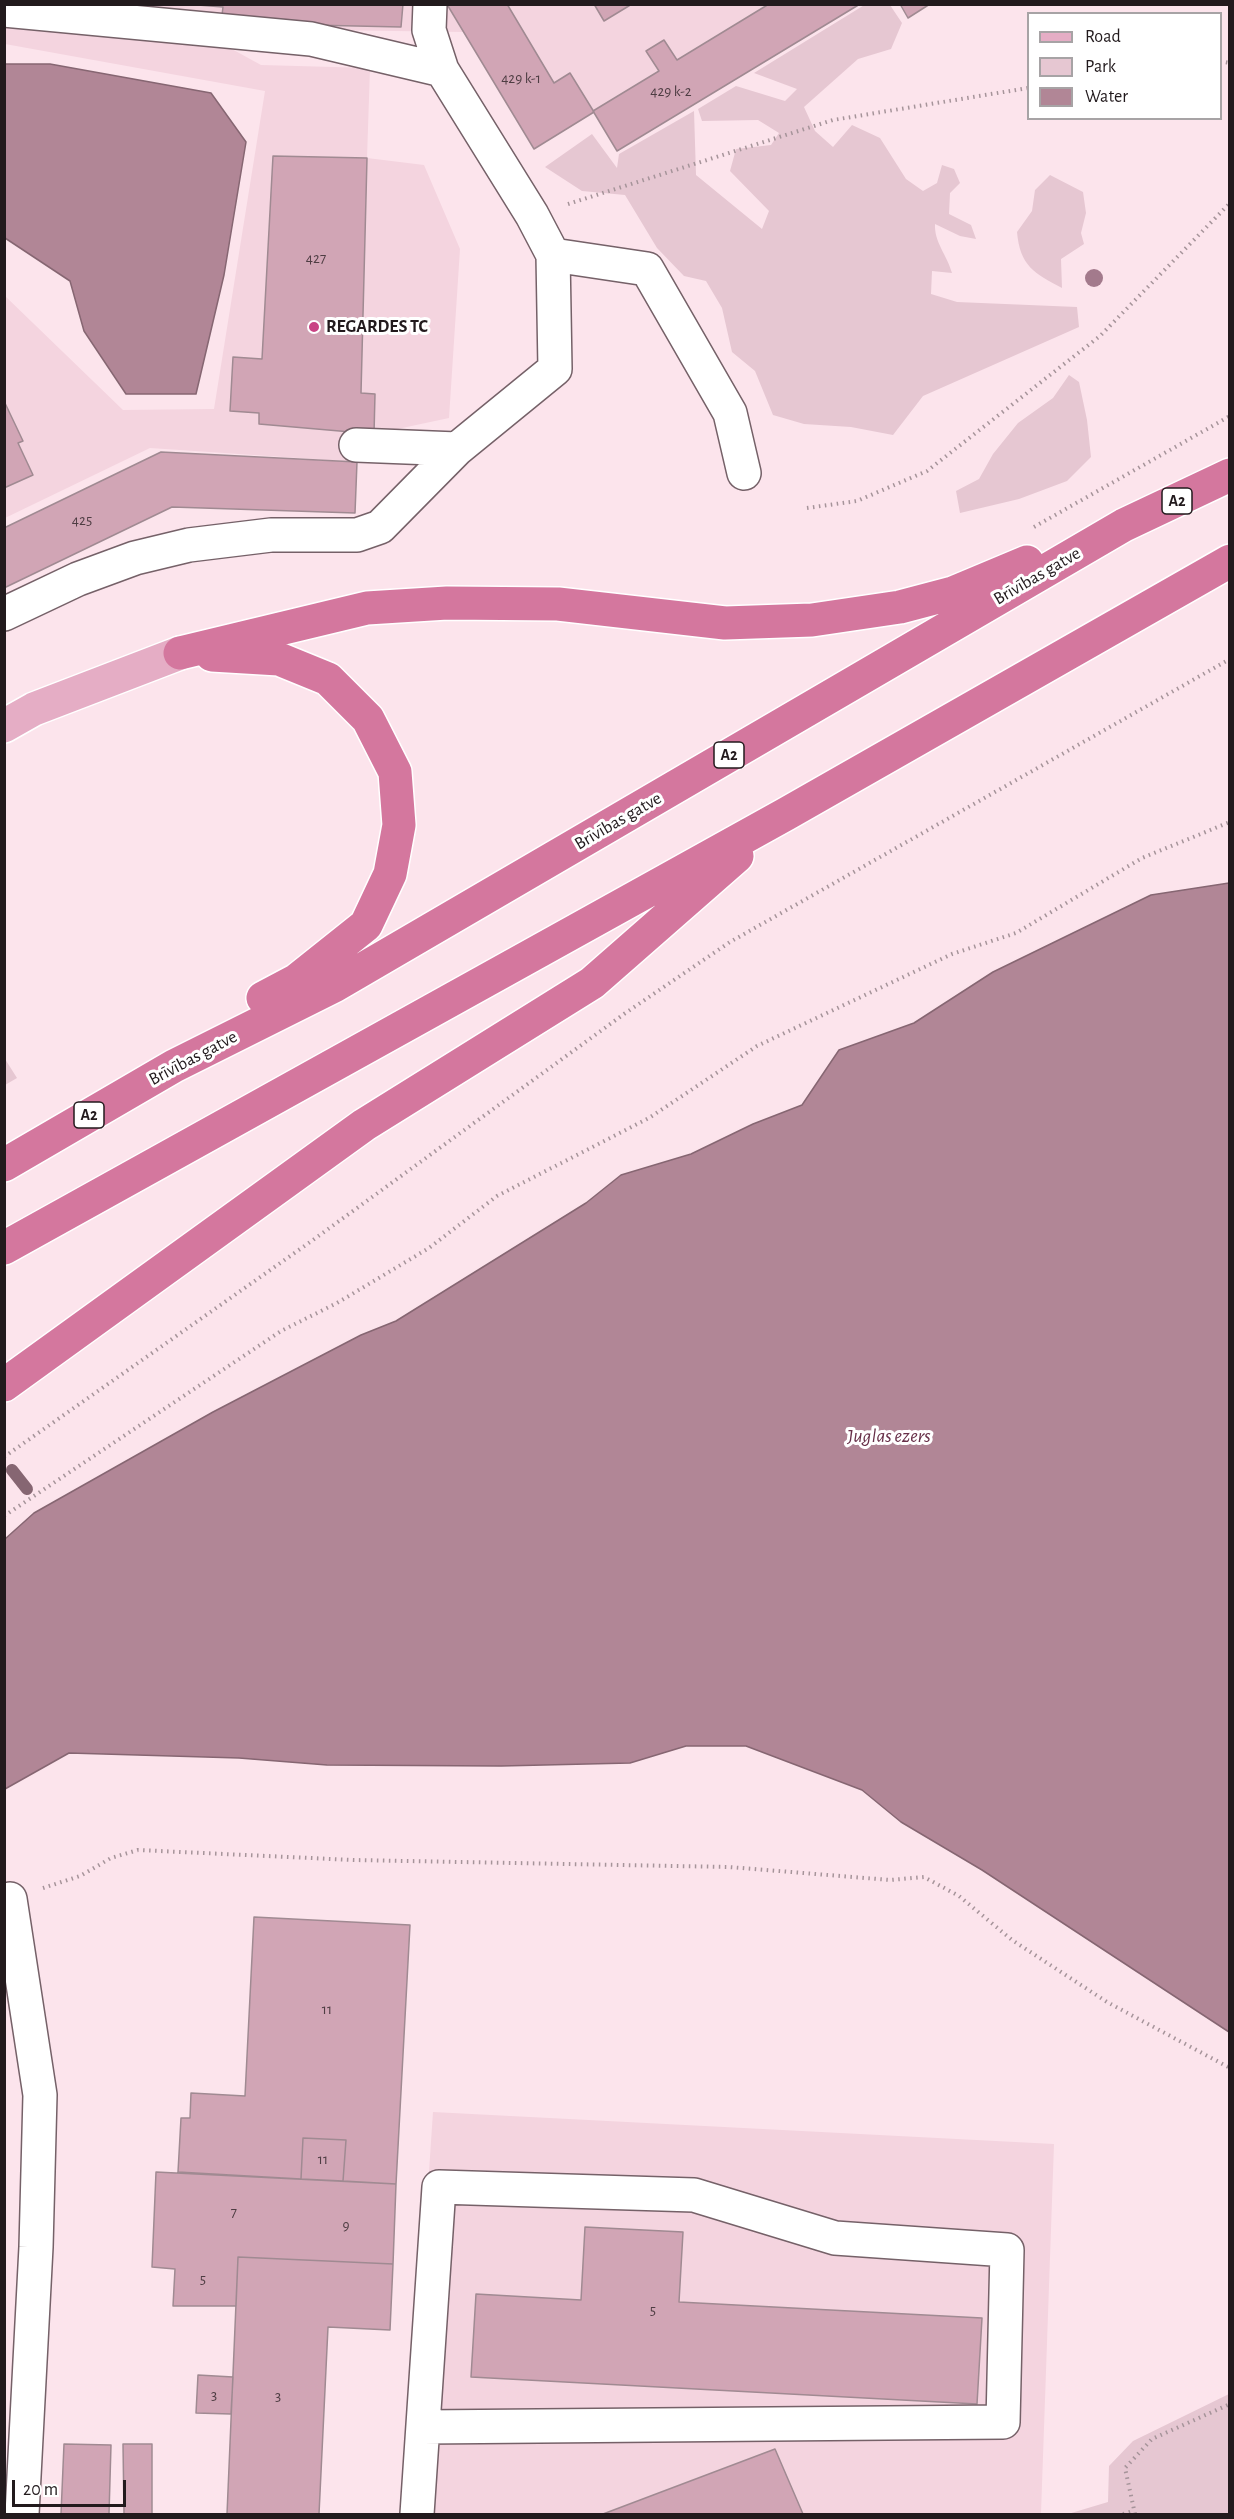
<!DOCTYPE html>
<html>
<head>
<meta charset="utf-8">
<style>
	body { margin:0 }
	#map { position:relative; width:1234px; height:2519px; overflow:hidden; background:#fce4ec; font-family:"Alegreya Sans",sans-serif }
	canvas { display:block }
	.frame { position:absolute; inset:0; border:6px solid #221a1d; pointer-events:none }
	.legend { position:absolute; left:1027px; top:12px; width:195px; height:108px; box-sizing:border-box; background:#fff; border:2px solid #a7a3a5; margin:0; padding:8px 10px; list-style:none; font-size:18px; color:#221a1d }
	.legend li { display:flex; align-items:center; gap:12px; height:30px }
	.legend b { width:30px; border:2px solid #a7a3a5 }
	.scale { position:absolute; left:12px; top:2480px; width:114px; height:27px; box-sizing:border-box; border:3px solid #221a1d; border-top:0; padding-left:8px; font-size:18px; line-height:21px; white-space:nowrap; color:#221a1d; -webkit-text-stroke:4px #fff; paint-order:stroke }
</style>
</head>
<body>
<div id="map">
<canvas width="1234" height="2519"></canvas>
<div class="frame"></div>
<ul class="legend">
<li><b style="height:8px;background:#e5adc5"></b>Road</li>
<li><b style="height:16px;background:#e6c7d2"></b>Park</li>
<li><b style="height:16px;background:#b18696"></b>Water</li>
</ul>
<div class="scale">20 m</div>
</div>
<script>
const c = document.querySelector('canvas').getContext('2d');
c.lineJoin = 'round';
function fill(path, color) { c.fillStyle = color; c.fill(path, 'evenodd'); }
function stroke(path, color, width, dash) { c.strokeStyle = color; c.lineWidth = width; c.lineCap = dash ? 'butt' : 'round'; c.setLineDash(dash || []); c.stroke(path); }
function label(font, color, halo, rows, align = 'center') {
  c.font = font + ' "Alegreya Sans",sans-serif'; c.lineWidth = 6; c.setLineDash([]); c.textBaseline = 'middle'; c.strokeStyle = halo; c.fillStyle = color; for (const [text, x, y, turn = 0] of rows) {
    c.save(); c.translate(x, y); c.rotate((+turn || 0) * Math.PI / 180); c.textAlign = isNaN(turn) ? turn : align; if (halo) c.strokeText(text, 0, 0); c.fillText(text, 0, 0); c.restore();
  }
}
const built = new Path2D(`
	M5,5H860L617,151L594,113L534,149L463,32L325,30L219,42L261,65L370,68L367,158L424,165L460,249L449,418L374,434L357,462L150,448L5,518L4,295L123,410L214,409L265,91L5,44Z
	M433,2112L1054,2144L1041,2513L406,2514Z`);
const green = new Path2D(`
	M866,4L890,5L902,23L891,49L858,59L804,107L815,131L833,147L852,125L880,138L906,179L923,191L937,183L942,165L954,169L960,183L950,193L949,214L971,225L976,239L960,236L935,224C934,242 947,255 952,273L932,271L931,294L957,302L1077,307L1079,327L923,396L893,435L851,427L804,424L773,415L755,371L732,352L722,308L706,281L684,276L657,248L625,195L582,191L545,167L592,134L617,168L619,154L694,111L696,175L762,229L769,211L730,171L736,149L771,145L779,133L758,120L702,121L698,109L736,86L785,101L797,89L754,73Z
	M1050,175L1083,192L1086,213L1081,233L1084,244L1061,259L1062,288C1034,273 1020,266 1017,232L1032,211L1035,190Z
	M1069,375L1079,382L1087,420L1091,457L1067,481L1019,499L960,513L956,491L979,479L993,454L1018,423L1053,398Z
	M5,1059L17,1078L5,1085H4Z
	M1229,2394V2514H1068L1108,2502L1109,2466L1133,2441Z`);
const water = new Path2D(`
	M4,64H50L211,93L246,142L224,275L196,394H126L84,331L70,281L5,238Z
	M1229,883V2032L982,1870L901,1822L862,1790L746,1746H686L630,1763L501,1766L327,1765L239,1758L69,1753L5,1789V1539L34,1513L213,1412L361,1335L396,1321L586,1203L621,1175L691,1154L753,1124L802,1105L839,1050L914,1023L993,972L1151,895Z`);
const stream = new Path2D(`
	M12,1470L27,1489`);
const building = new Path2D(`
	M185,4H403L401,27L221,23L223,7Z
	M451,4H507L554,83L570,73L594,112L534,149L448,6Z
	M594,4H632L604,21Z
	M769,4H860L617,151L593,111L659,71L646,51L664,40L677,60Z
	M900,4H930L908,18Z
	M273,156L367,158L361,393L375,394L374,434L259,424V413L230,411L233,357L262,359Z
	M4,401L23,441L18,443L33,475L4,488Z
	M161,452L357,462L355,513L172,507L4,588V528Z
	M254,1917L410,1925L396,2184L343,2181L346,2140L303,2138L301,2179L178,2172L181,2118H190L191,2093L245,2096Z
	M303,2138L346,2140L343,2181L301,2179Z
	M156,2172L396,2184L393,2264L238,2257L236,2306H173L175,2269L152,2267Z
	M585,2227L683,2232L679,2302L982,2318L977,2404L471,2377L476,2294L581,2300Z
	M238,2257L393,2264L390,2330L328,2327L319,2514H227Z
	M198,2375L233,2377L231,2414L196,2413Z
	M64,2444L111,2445L109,2514H61Z
	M123,2444H152V2514H124Z
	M775,2449L803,2514H603Z`);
const path = new Path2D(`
	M1220,61L1230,63
	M568,204L833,120L1028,88
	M807,508L857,501L927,471L1100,336L1230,203
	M1034,527L1230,416
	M4,1457L313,1240L624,1014L730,942L1230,659
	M4,1516L281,1331L337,1303L429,1248L497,1196L649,1118L757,1046L952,954L1016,933L1142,858L1230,822
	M43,1888L80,1876L111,1858L138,1850L353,1860L729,1867L890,1880L924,1877L959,1896L1012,1940L1107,2002L1230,2068
	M1123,2514L1133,2511
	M1135,2514L1125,2468L1152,2439L1230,2404`);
const minor = new Path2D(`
	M4,10L311,39L442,70
	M553,255L647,269L730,413L744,473
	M356,445L457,449
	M4,614L78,579L135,558L189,545L271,535H357L380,527L457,449L555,369L553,255L532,215L442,70L429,30L430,4
	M10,1899L40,2095L36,2247L22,2514
	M417,2514L439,2187L694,2195L835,2238L1007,2250L1003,2422L423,2427`);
const major = new Path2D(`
	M4,726L34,709L180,653`);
const highway = new Path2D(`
	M180,653L367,608L447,603L558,604L725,623L812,620L900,607L953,593L1027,562
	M212,655L279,659L328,679L368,719L395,772L399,825L390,874L366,925L297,980L263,998
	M4,1165L174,1066L334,986L1124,525L1230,475
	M4,1248L786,814L1230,561
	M4,1385L364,1125L592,983L737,856`);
const trees = [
	[1094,278]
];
const markers = [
	[314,327,6,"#c94384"]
];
const numberNames = [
	["429 k-1",521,78],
	["429 k-2",671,91],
	["427",316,258],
	["425",82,520],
	["11",327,2009],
	["11",323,2159],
	["7",234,2212],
	["9",346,2225],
	["5",203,2279],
	["5",653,2310],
	["3",214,2395],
	["3",278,2396]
];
const shields = [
	[1177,501,30],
	[729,755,30],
	[89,1115,30]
];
const shieldNames = [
	["A2",1177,501],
	["A2",729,755],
	["A2",89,1115]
];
const poiNames = [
	["REGARDES TC",326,327]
];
const streetNames = [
	["Brīvības gatve",1037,576,-30],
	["Brīvības gatve",618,821,-30],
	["Brīvības gatve",193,1058,-28]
];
const waterNames = [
	["Juglas ezers",889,1436]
];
fill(built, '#f4d4df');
fill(green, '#e6c7d2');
fill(water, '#b18696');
stroke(water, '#866672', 1.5);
stroke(stream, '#866672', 12);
fill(building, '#d1a5b5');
stroke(building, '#a08a92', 1.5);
stroke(minor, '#756168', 36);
stroke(major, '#fff', 36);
stroke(highway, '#fff', 36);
stroke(path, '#a6949a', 4, [1.5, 4.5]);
stroke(minor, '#fff', 33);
stroke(major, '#e5adc5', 33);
stroke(highway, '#d4779e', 33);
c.fillStyle = '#a37a8c';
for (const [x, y] of trees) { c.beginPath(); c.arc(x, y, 9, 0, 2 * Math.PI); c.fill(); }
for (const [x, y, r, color] of markers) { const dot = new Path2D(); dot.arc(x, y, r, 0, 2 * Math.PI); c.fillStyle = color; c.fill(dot); stroke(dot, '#fff', 2); }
label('15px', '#4e3d43', null, numberNames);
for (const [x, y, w] of shields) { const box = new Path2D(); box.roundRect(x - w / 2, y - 13, w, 26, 4.5); c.fillStyle = '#fff'; c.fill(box); stroke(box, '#221a1d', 1.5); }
label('bold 16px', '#221a1d', null, shieldNames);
label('bold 18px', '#221a1d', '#fff', poiNames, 'left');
label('18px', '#221a1d', '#fff', streetNames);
label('italic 20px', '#683049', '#fff', waterNames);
</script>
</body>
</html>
